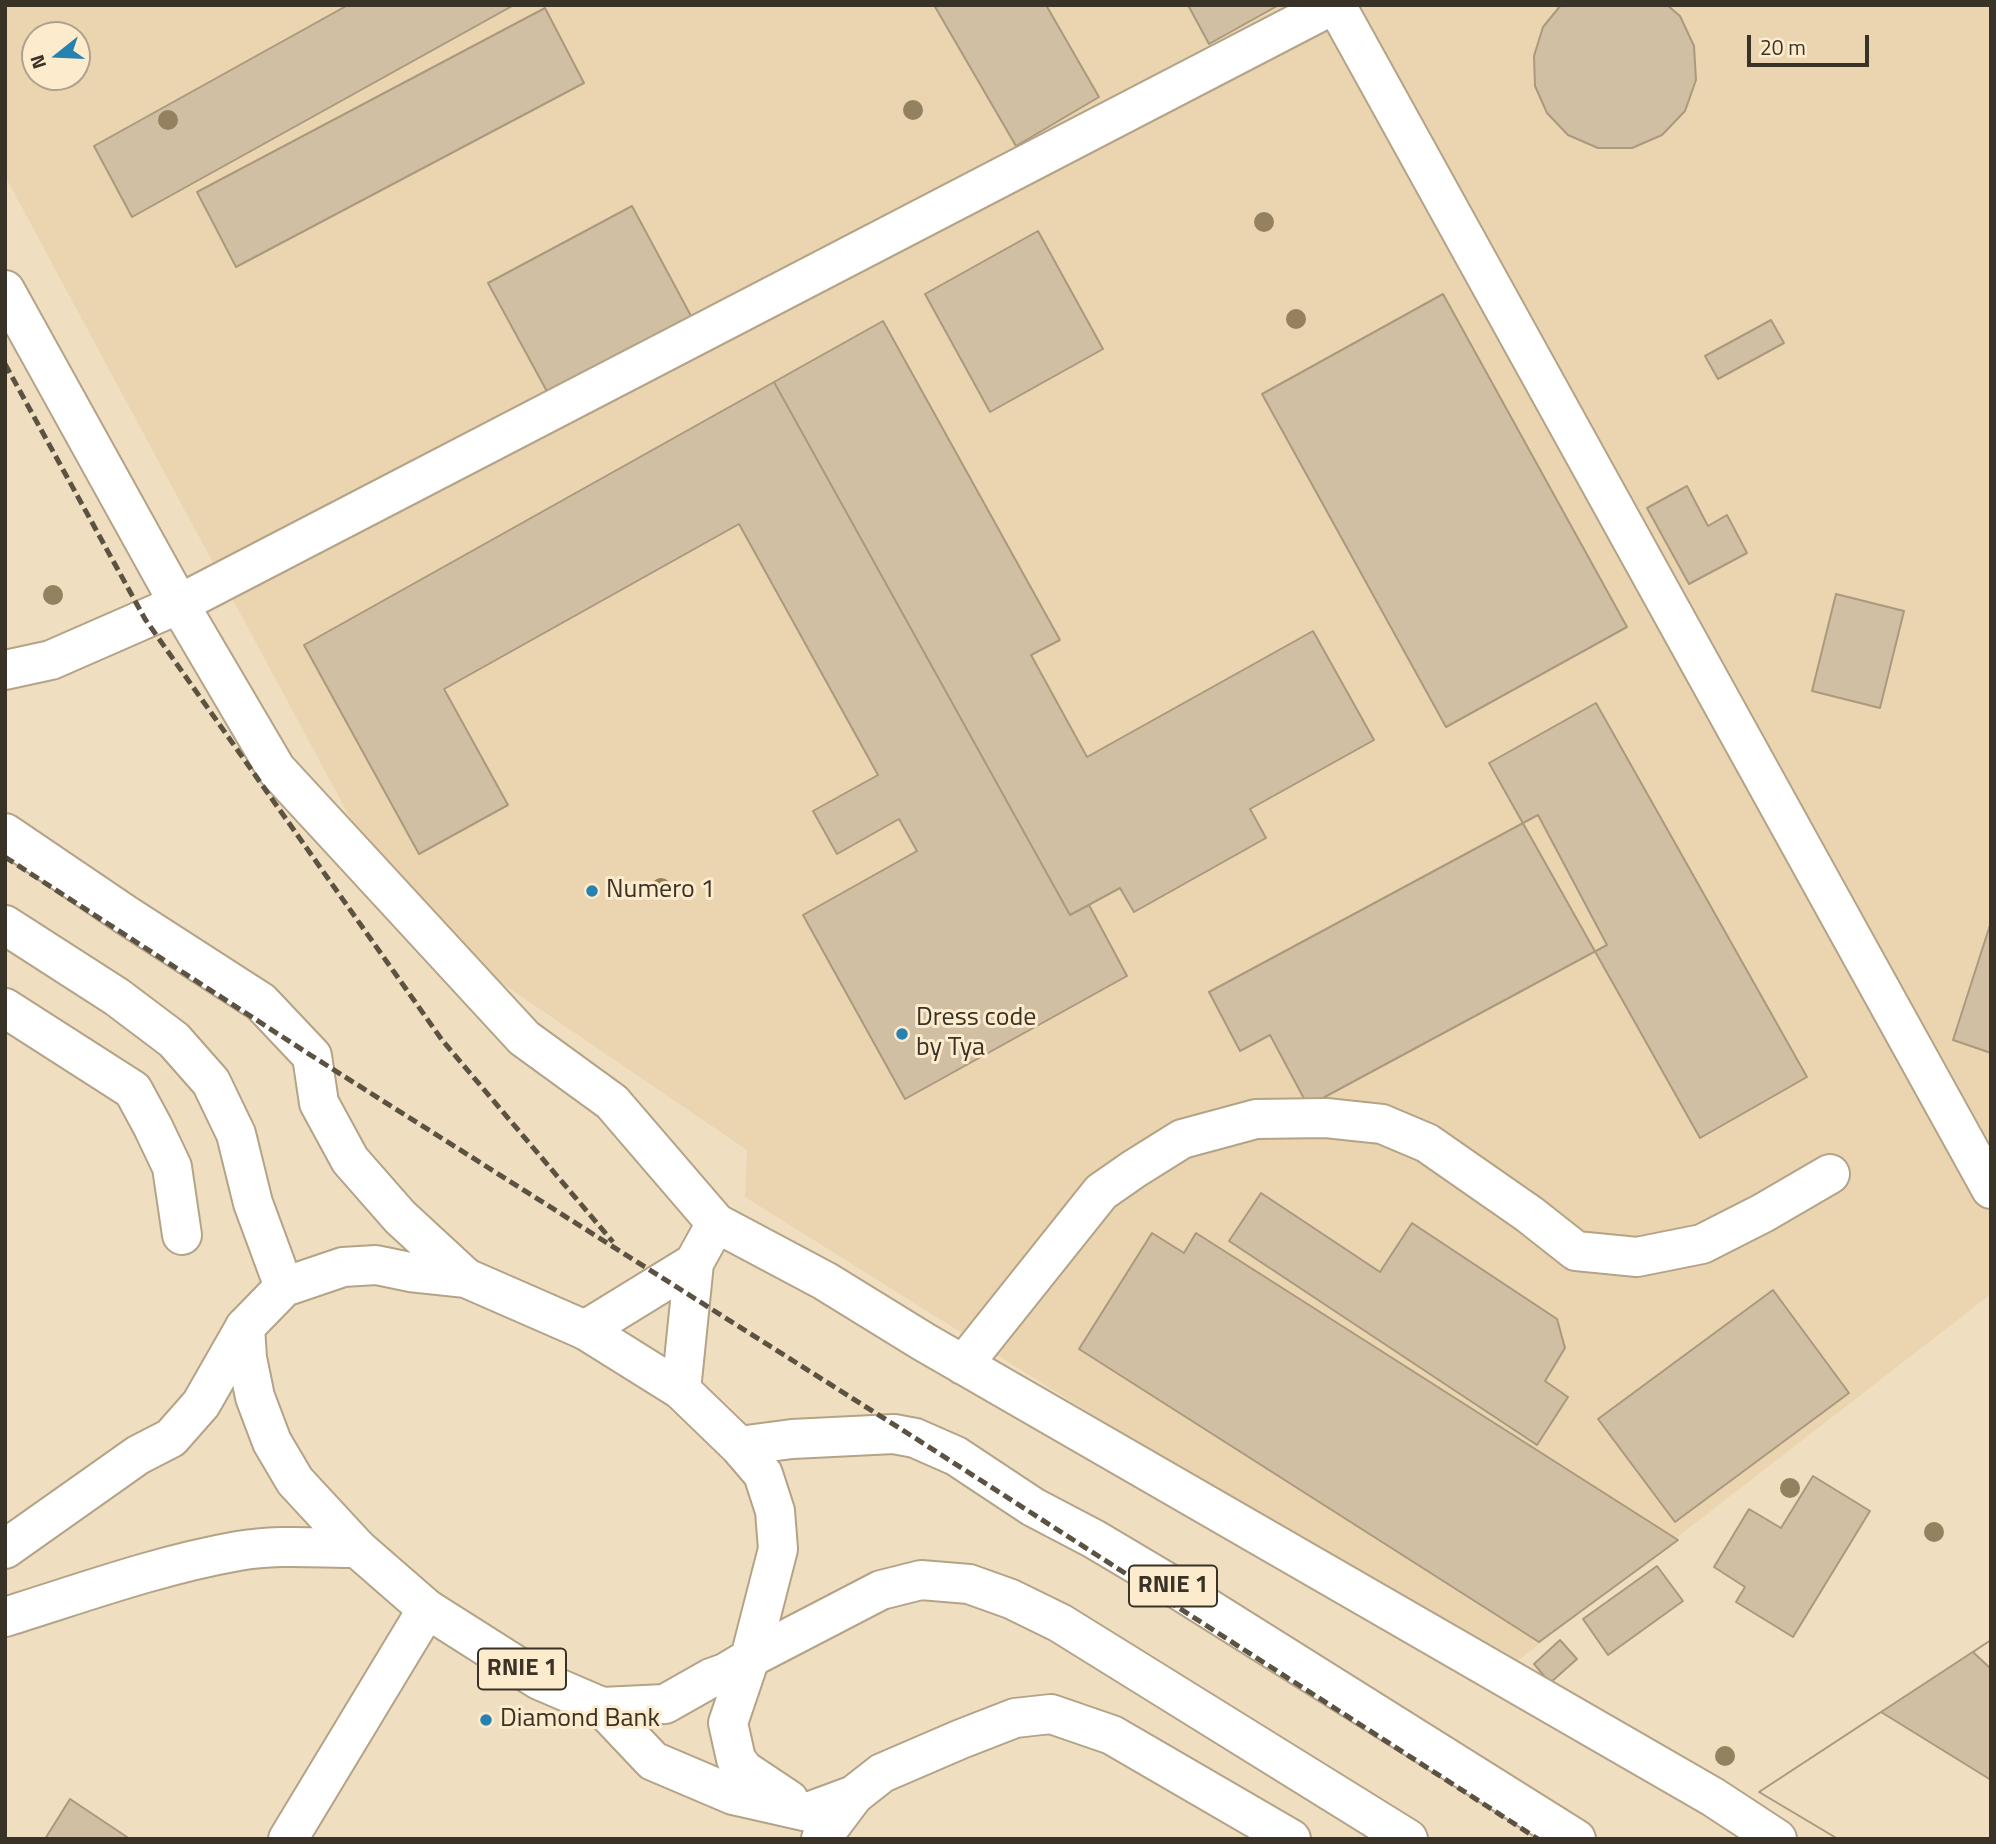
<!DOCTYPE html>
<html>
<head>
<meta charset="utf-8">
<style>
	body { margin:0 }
	#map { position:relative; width:1996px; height:1844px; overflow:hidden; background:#efdec0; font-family:"Titillium Web",sans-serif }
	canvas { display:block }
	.frame { position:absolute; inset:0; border:7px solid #393226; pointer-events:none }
	.north { position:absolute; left:21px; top:21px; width:70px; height:70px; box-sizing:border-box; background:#fdebcd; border:2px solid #afa18a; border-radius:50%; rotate:252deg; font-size:19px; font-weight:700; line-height:28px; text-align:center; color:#393226 }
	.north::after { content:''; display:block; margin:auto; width:24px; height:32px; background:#2682af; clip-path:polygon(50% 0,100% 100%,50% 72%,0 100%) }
	.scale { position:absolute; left:1747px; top:35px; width:122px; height:32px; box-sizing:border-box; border:4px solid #393226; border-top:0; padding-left:9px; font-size:21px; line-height:24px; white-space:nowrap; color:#393226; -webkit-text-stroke:5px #fdebcd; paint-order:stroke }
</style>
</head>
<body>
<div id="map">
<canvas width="1996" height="1844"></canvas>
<div class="frame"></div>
<div class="north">N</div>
<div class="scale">20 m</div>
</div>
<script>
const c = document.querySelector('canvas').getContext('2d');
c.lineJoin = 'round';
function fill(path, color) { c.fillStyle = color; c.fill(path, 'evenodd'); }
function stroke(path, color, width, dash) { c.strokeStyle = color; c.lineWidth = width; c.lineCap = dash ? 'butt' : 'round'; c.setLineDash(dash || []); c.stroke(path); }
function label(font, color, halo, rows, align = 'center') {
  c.font = font + ' "Titillium Web",sans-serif'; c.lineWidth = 6; c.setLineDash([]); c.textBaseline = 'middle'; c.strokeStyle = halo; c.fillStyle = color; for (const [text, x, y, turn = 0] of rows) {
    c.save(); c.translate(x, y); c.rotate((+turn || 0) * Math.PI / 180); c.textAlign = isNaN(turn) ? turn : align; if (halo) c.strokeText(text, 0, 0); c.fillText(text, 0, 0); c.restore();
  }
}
const built = new Path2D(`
	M5,5H1991V1294L1503,1672L745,1197L747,1150L403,916L5,176ZM35,35H77V77H35Z`);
const building = new Path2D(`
	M348,5H514L132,217L94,146Z
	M934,5H1046L1099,97L1016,146Z
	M1188,5H1277V6L1209,44Z
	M1561,5H1667L1680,16L1694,46L1696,80L1685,111L1662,135L1632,148H1598L1568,135L1547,113L1535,86L1534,56L1543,27Z
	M545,8L584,83L236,267L197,192Z
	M632,206L705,342L562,419L488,283Z
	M1038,231L1103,349L990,412L925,294Z
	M1443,294L1627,627L1446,727L1262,394Z
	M1771,320L1784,343L1718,379L1705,356Z
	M883,321L1060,640L1031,655L1087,757L1313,631L1374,740L1250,809L1266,838L1134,912L1120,888L1070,915L774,382Z
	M774,382L1070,915L1089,905L1127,976L905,1099L803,915L917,851L899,819L837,854L813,811L878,775L739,524L444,689L508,805L419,854L304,645Z
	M1687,486L1708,526L1727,515L1747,553L1689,584L1647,508Z
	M1836,594L1904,611L1880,708L1812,691Z
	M1596,703L1807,1077L1700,1138L1489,763Z
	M1538,815L1607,945L1308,1106L1270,1035L1240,1051L1209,992Z
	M1991,922V1053L1953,1040Z
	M1261,1193L1380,1272L1412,1223L1557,1319L1565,1348L1545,1381L1568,1397L1537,1445L1229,1241Z
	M1152,1233L1184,1253L1196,1233L1678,1540L1539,1642L1079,1349Z
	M1773,1290L1849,1393L1675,1522L1598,1419Z
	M1813,1476L1870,1511L1793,1637L1736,1602L1745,1587L1714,1567L1749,1509L1781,1528Z
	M1657,1566L1683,1601L1608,1655L1583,1619Z
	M1560,1640L1577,1659L1550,1683L1534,1664Z
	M1991,1640V1669L1973,1652Z
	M1991,1640V1839H1838L1759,1792Z
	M1881,1712L1991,1780V1839H1838L1759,1792Z
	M70,1799L130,1839H45Z`);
const minor = new Path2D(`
	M1336,5L1991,1189
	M5,290L179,604L276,769L524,1038L612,1102L716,1223L825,1281L924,1342L1713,1797L1777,1839
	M5,670L51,660L179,604L1333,5
	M5,1008L133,1090L153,1127L172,1167L182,1235
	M585,1330L694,1263
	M963,1365L1101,1192L1134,1169L1182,1139L1256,1119L1326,1118L1382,1124L1427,1143L1529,1214L1576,1251L1637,1257L1702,1244L1763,1213L1830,1174
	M681,1390L694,1263L716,1223
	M288,1839L427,1609
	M821,1839L854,1795`);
const major = new Path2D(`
	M5,1549L138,1455L171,1438L201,1404L245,1327
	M5,1617C82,1593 159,1565 238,1551C277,1544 318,1548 357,1548
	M750,1658L728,1723L736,1759L744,1770L789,1800
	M602,1707L653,1761L733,1795L808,1812L854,1795L882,1773L961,1739L1015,1718L1051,1714L1112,1735L1291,1839`);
const highway = new Path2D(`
	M5,833L126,915L261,1002L312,1056L319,1103L350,1160L400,1217L466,1278L585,1330L681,1390L739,1446L763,1474L775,1511L778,1549L750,1658
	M5,925L117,997L174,1040L211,1082L236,1134L253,1203L284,1287L245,1327L247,1358L255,1397L272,1442L295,1481L357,1548L427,1609L539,1680L602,1707L665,1704L711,1678L725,1673L750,1658L881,1590L921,1580L969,1584L1011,1599L1060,1623L1408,1839
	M284,1287L343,1267L376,1265L410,1272L466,1278
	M739,1446L792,1439L894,1434L915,1438L956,1456L1033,1507L1094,1539L1163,1580L1576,1839`);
const rail = new Path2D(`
	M5,364L145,619L442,1040L613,1242
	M5,857L312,1056L915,1438L1538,1839`);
const trees = [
	[913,110],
	[168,120],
	[1264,222],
	[1296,319],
	[53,595],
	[661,888],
	[1790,1488],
	[1934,1532],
	[1725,1756]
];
const markers = [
	[592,891,7,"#2682af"],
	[902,1034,7,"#2682af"],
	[486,1720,7,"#2682af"]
];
const shields = [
	[1173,1586,88],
	[522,1669,88]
];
const shieldNames = [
	["RNIE 1",1173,1586],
	["RNIE 1",522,1669]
];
const poiNames = [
	["Numero 1",606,891],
	["Dress code",916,1019],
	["by Tya",916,1049],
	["Diamond Bank",500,1720]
];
fill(built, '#ead5b0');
fill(building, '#d1bfa3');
stroke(building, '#aa997d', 2);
stroke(minor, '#b4a387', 42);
stroke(major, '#b4a387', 42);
stroke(highway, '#b4a387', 42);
stroke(minor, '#fff', 38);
stroke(major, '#fff', 38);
stroke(highway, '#fff', 38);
stroke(rail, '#5b5242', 5, [10, 5]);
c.fillStyle = '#93815f';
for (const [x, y] of trees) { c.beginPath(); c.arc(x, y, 10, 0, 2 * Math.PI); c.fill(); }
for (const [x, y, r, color] of markers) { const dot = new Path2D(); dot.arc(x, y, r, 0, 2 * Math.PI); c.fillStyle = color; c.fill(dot); stroke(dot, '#fdebcd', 2.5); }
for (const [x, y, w] of shields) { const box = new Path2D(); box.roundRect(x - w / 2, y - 20.5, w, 41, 5); c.fillStyle = '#fdebcd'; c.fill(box); stroke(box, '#393226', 2); }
label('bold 24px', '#393226', null, shieldNames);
label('26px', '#393226', '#fdebcd', poiNames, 'left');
</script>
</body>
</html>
